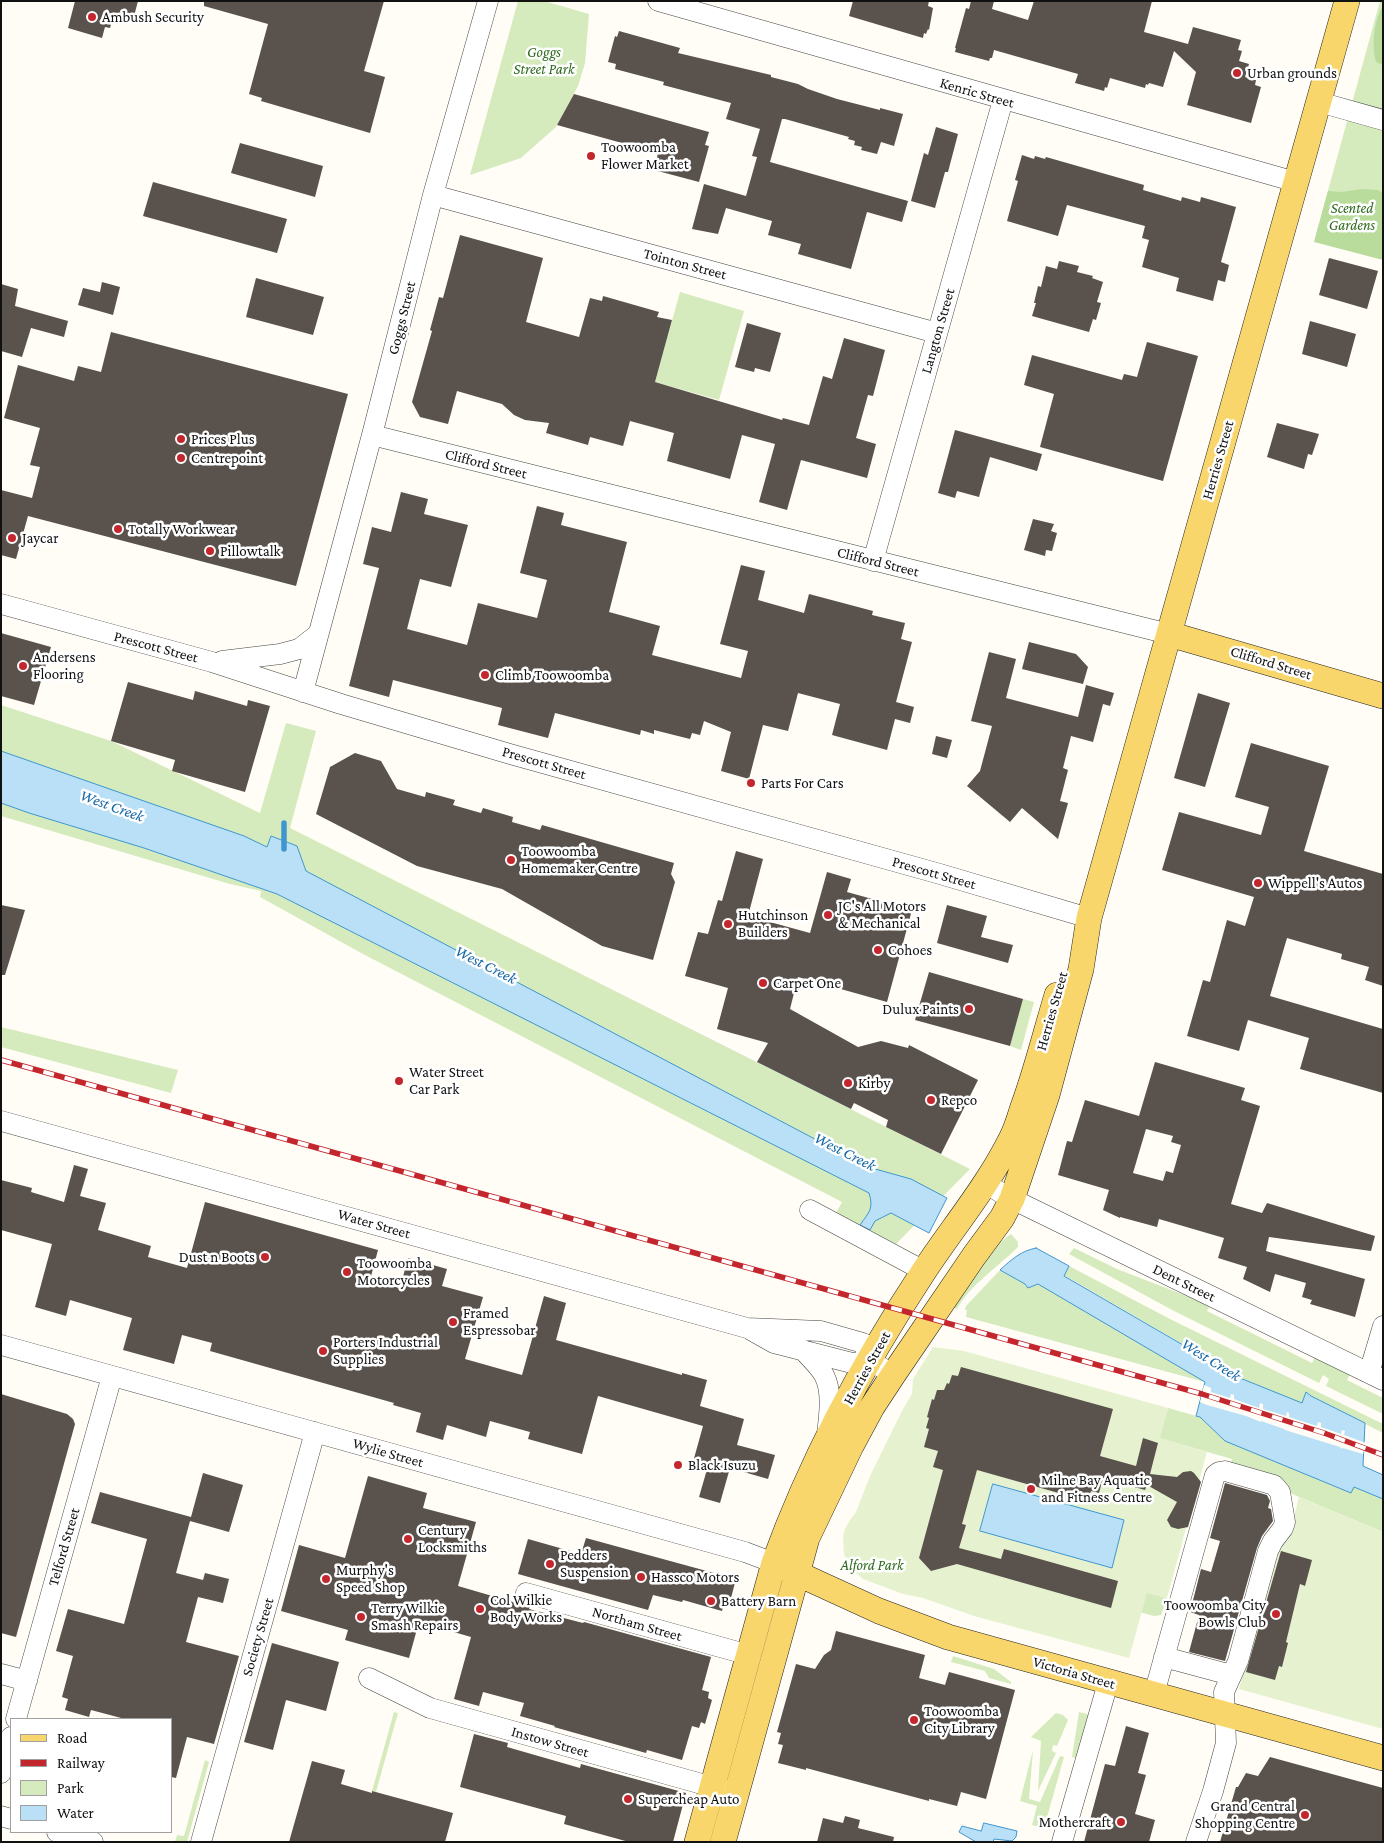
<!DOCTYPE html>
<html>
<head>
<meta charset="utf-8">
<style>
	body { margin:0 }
	#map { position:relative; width:1384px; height:1843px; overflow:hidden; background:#fffdf5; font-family:"Crimson Pro",serif }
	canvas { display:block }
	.frame { position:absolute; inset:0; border:2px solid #111; pointer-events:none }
	.legend { position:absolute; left:10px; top:1718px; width:162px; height:115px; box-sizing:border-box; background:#fff; border:1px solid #a0a0a0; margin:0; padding:6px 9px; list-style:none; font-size:15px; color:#111 }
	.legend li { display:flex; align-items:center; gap:10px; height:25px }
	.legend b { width:25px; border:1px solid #a0a0a0 }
</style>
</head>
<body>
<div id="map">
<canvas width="1384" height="1843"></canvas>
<div class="frame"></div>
<ul class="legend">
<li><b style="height:6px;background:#f9d66b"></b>Road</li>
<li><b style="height:6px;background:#c4262e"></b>Railway</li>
<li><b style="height:14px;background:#d5ebbd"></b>Park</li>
<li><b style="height:14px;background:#b9e0f7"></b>Water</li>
</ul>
</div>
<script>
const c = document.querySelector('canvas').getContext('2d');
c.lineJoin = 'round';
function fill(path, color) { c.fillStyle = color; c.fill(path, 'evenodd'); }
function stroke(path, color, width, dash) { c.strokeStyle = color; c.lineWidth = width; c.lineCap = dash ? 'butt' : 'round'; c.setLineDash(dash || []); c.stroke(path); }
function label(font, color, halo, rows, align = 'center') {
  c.font = font + ' "Crimson Pro",serif'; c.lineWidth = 5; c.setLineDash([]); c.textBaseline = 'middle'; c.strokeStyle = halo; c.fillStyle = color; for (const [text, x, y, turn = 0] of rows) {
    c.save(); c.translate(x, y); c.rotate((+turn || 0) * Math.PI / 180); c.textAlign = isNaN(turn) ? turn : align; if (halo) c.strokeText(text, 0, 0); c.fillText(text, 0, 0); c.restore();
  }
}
const green = new Path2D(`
	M518,1H544L589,14L585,63L578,86L556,127L521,158L470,175Z
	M1380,1H1383V258L1315,238Z
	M680,292L744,311L719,400L655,382Z
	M1,705L111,741L260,813L286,723L316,731L290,828L970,1169L896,1244L836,1213L842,1202L363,954L260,897L261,891L230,884L1,816Z
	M1023,999L1034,1002L1021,1050L1010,1046Z
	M1,1027L178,1070L171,1093L1,1047Z
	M1011,1234L1018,1242V1247C999,1266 970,1285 957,1309L953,1307L995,1246Z
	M1074,1248L1117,1269L1210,1305L1207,1311L1312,1363L1315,1357L1350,1374L1347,1380L1383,1398V1414L1326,1386L1329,1379L1323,1375L1319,1383L1174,1311L1069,1254Z
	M1069,1266L1170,1319L1383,1424V1433L1311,1396L1306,1393L1302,1404L1241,1378L1064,1275Z
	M1000,1270L1025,1284L1028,1288L1038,1283L1205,1382L966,1317L967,1310H965L966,1306Z
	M1168,1408L1200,1417L1226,1441L1351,1493L1354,1486L1383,1499V1532L1299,1497L1230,1465L1232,1459L1159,1438Z
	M1134,1589L1167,1598L1161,1615L1154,1616L1128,1609Z
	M953,1656L994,1669L1011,1682V1684L989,1678L985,1671L951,1662Z
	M394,1712L398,1713L376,1792L372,1791Z
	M1079,1712L1091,1715L1079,1759L1072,1757Z
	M1056,1713L1063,1715L1068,1720L1057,1746L1053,1745L1052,1751L1056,1753L1038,1791L1041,1741L1031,1737Z
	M1033,1750L1029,1799L1040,1802L1060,1756L1064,1757L1044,1828L1032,1825L1037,1806L1020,1801Z
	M205,1760L209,1762L187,1842H175L177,1835L184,1836Z`);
const forest = new Path2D(`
	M1383,5V65L1376,62C1371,43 1374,22 1383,5Z
	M1361,189L1378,190L1383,193V260L1314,242L1328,191L1342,192Z`);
const pitch = new Path2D(`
	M933,1347L964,1351L1168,1408L1160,1438L1207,1452L1167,1598L1147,1593L1129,1658L974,1616L923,1598L903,1594L863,1579L850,1568L844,1554L843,1537L845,1529L850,1520L856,1512L870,1476L902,1411L912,1394L913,1379Z
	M1299,1497L1383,1532V1729L1239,1689L1277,1550L1288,1540Z`);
const water = new Path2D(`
	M1,751L244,836L267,847L271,836L297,846L306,871L868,1167L911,1179L947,1198L929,1233L891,1213L875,1221L870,1230L860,1225C869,1212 874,1209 869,1193L277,894L144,848L29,813L1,803Z
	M1036,1248L1069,1266L1064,1276L1240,1378L1302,1403L1306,1392L1311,1396L1365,1423L1363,1466L1383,1475V1499L1354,1487L1351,1493L1225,1441L1200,1417L1196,1416L1205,1382L1038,1284L1028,1288L1025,1284L1000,1270C1012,1259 1021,1251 1036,1248Z
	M993,1484L1124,1520L1112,1568L980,1531Z
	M984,1823L1017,1831L1016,1837L1012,1841L994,1839L993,1842H976L959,1832L962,1826L981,1831Z`);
const pier = new Path2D(`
	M1204,1385L1211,1388V1392L1230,1398L1231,1394L1234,1395V1399L1259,1408L1260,1403L1263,1404V1409L1286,1416L1287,1412L1289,1413V1417L1317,1426L1318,1422L1321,1423V1427L1341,1434L1342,1430L1345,1431L1344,1435L1366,1443L1363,1454L1343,1448L1342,1449L1340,1447L1285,1430L1284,1429L1261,1421V1422L1246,1416L1207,1405L1200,1402Z`);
const stream = new Path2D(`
	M284,849V823`);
const building = new Path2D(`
	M75,1H138L133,20L114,14L110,28L105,27L102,38L68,28Z
	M204,1H384L364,71L385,77L370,133L261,101L262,98L249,94L268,24L204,6Z
	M853,1H929L928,6L933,8L929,30L928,29L926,34L924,33L923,38L849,16Z
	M971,1H994L992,9L1028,20L1034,1H1152L1144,32L1188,44L1193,27L1241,40L1238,50L1242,51L1239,61L1249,64L1245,77L1256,80L1255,85L1261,87L1251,123L1187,105L1196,72L1174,51L1163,87L1149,83L1148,85L1146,84L1145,88L1110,78L1107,88L1105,87L1104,91L1075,83L1078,74L994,50L992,58H990L989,61L955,52L956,48H955L966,8L969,9Z
	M619,31L680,48L678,53L771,75V77L798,84L808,89L837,99L880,110V108L903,114L894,146L881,142L877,154L861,150L862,147L854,145L855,141L848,139L849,137L785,119H782L770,162L908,201L902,222L867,212L851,269L798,254L801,244L768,235L772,221L726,208L718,234L692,229L704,184L746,196L757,157L752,156L760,129L726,119L731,103L663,85L664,82L615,69L616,64L608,62L615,36L617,37Z
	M574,94L709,132L705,145L709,146L699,182L654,170L658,153L557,125Z
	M936,127L958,134L948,172H945L935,208L911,201L924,153L928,155Z
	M240,143L323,166L315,197L231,173Z
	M1022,155L1034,159L1035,156L1045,159L1046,157L1144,185L1143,190L1181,201L1182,197L1200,202L1201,197L1236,207L1221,262L1229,265L1225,282L1218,280L1213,301L1176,291L1179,278L1142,267L1149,240L1142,238L1145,226L1067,205L1058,236L1007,221L1018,181L1015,180Z
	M153,182L287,219L277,253L143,216Z
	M460,235L543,258L526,322L579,337L590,298L602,301L603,296L659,312L657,317L672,320L655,382L782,420L783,418L809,425L823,376L832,379L844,338L885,350L873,396L868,395L856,438L876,444L867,478L801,460L787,510L759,502L775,444L742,435L730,479L667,461L674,433L630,421L623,446L590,437L588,445L546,433L549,423L525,420L514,415L502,404L457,391L448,424L420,417L412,402L432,331L430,330L439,297L443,298Z
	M1329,258L1378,271L1367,309L1319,295Z
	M1059,261L1079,266L1077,272L1093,276L1092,278L1103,282L1097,302L1101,303L1096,320L1093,319L1089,332L1032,316L1036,303H1034L1038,286L1041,287L1046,266L1057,269Z
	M256,278L324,297L313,335L246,317Z
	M102,282L120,287L113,315L78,305L83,288L100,292Z
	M1,284L18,289L15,306L68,321L64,337L31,328L22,357L1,351Z
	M1310,321L1356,334L1347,367L1302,354Z
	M747,323L781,333L770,372L755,368L754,372L735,367Z
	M111,332L348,394L296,586L28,516L16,559L1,555V490L32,498L40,467L30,465L40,428L4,418L18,365L74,381L78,366L101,372Z
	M1147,342L1198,356L1163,481L1040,447L1054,394L1024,385L1032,355L1122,380L1124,374L1137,377Z
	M1277,423L1319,434L1312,455L1308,454L1304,469L1267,457Z
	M955,430L1042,454L1037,471L990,457L979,497L957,491L955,498L938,493Z
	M401,492L428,499L424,514L468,525L451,587L420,579L407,629L467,645L478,603L537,618L547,580L520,573L537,506L564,513L561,525L627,542L609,612L660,626L652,655L741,678L748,651L720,644L741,565L765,571L758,600L804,613L809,594L873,611L872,615L905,623L901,639L912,642L896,702L914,707L910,723L895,719L887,750L832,735L840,704L798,693L788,731L763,725L749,779L721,771L731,732L704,721L700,735L692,733L690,739L654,730V734L641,730L640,735L555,713L548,738L498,725L502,708L393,680L389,697L349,686L379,568L363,564L372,527L391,532Z
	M1033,519L1054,524L1051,531L1057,533L1052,551L1046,550L1045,556L1024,550Z
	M1,633L51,647L34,705L1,696Z
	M1029,642L1076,654L1088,667L1083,684L1022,669Z
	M989,652L1016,659L1006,698L1078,717L1086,685L1114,693L1110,706L1103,704L1093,742L1071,736L1063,768L1068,770L1060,801L1068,803L1058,839L1022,808L1010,822L967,786L980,771L992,726L971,721Z
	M128,682L193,700L195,691L247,706L248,700L270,706L245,792L172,771L175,760L111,741Z
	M1198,693L1230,703L1205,787L1174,778Z
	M936,736L952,740L947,758L932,754Z
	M1251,743L1329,766L1304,851L1383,874V986L1365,980L1369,967L1341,959L1342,954L1287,938L1270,996L1383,1029V1093L1300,1069L1309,1038L1248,1020L1239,1051L1187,1036L1203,980L1210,982L1227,920L1245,926L1254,897L1162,870L1179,812L1261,835L1269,807L1235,797Z
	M355,753L381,761L397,789L425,797L426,792L455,800L453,805L481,813L483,808L513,817L512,822L540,830L542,825L674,863L671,874L675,882L653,960L602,946L502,889L417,866L316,814L330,767Z
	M736,851L763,859L748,916L810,933L827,872L851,879L847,892L912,910L887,1002L798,977L790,1009L858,1047L881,1041L908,1048L909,1045L978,1080L941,1154L886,1127L888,1120L854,1103L851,1109L757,1062L768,1043L717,1029L728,988L685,976L698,932L708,934L718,900L722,901Z
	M1,905L25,910L5,975H1Z
	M947,905L987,916L981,937L1013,945L1008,963L937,943Z
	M929,972L1023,999L1010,1046L915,1020Z
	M1155,1062L1245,1088L1241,1100L1260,1106L1231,1204L1262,1213L1267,1203L1375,1236L1371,1251L1269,1237L1266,1251L1365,1279L1355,1317L1310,1304L1312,1300L1302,1297L1306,1283L1275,1274L1270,1292L1243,1279L1247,1267L1218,1258L1224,1238L1159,1219L1157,1227L1120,1217V1218L1103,1210L1109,1190L1058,1175L1067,1141L1072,1142L1085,1100L1139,1116ZM1146,1129L1173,1136L1171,1142L1181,1145L1173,1173L1166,1171L1163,1181L1133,1173Z
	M74,1165L88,1169L80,1196L106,1203L98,1230L151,1246L148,1257L187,1268L205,1202L378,1250L370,1280L400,1288L408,1258L447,1269L442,1286L483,1297L465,1359L504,1370L522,1375L544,1296L566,1303L556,1340L682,1375V1373L707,1380L700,1406L744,1419L737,1445L775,1455L768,1479L730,1468L720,1503L699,1497L708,1466L693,1462L703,1426L598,1396L582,1454L528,1439L530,1432L490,1421L486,1437L447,1425L443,1440L416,1432L421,1413L393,1405L394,1403L210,1351L212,1343L182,1335L174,1364L123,1350L132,1318L70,1300L66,1316L35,1307L52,1244L1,1230V1180L32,1188L31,1192L64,1202Z
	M961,1367L1113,1409L1100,1456L1136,1466L1143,1438L1158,1443L1150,1474L1177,1477L1183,1472L1191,1471L1194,1473L1201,1482L1188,1527L1178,1529L1171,1527L1167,1520L1177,1502L1147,1485L1145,1490L1103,1478L1099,1493L1091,1491L1087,1501L977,1470L962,1524L966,1525L959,1548L1001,1559L1004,1549L1118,1581L1111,1608L957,1564L931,1571L919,1558L943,1470L933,1467L938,1451L924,1447L929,1429L926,1428L929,1418L927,1417L932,1399L934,1400L937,1390H944L947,1383L949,1384L952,1375L958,1376Z
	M1,1394L67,1414L73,1419L75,1424L16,1637L1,1633Z
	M203,1473L243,1485L229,1532L190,1521L176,1573L203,1580L205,1573L229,1579L223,1603L198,1597L186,1642L239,1656L214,1744L187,1737L176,1778L171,1777V1719H125L91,1710L89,1717L65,1710L68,1699L62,1697L73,1656L56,1651L68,1609L124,1624L147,1539L91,1523L100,1492L191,1517Z
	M368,1476L427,1493L423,1508L476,1522L458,1586L530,1607L529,1609L583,1623L584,1622L711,1657L702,1690L709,1692L708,1698L712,1700L705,1724L701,1722L699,1728L692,1726L682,1760L647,1750L646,1753L554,1727L555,1726L520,1716L524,1703L483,1692L479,1706L454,1699L471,1637L419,1622L409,1658L345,1640L348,1630L281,1611L299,1545L345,1558Z
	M1225,1483L1267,1495L1270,1501L1268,1508L1271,1509L1273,1521L1262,1536L1257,1548L1225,1661L1189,1652L1199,1615L1190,1612L1201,1569L1211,1572L1220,1541L1210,1538Z
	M586,1538L736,1579L731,1598L726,1596L722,1611L683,1600L682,1602L653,1595L648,1610L518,1574L528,1539L581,1554Z
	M1281,1551L1312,1560L1305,1586L1300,1584L1286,1642L1288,1643L1282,1667L1279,1666L1275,1680L1246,1672Z
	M836,1631L925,1655L919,1678L945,1685L949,1672L1015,1690L986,1799L961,1792L957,1806L929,1799V1801L806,1768V1770L778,1763L783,1745L778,1744L781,1733L777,1732L796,1664L815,1669L824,1655L831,1650Z
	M272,1643L339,1662L326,1711L286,1700L273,1750L244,1742Z
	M1126,1726L1149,1733L1138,1773L1146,1775L1135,1814L1155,1820L1149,1842H1084L1105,1764L1115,1766Z
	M474,1734L508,1743L507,1747L580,1768L581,1764L686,1793L673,1842H629L564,1824L566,1816L460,1787Z
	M1270,1757L1383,1788V1842H1220L1236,1787H1238L1246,1773L1258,1776Z
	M312,1761L345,1770L341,1784L372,1793V1791L453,1813L445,1842H289Z
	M845,1816L860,1820L858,1828L894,1837L893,1842H817L823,1818L843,1823Z`);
const minor = new Path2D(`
	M658,1L1296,182
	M1319,102L1383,120
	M433,195L937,333
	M372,435L1169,634
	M873,561L1003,100
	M1,604L212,662L341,704L510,754L940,874L1089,918
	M222,661L280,654L299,649L317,635
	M303,692L372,435L433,195L488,1
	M1,1121L747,1328L821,1331L863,1343L870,1360L893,1375
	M986,1184L1012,1199L1383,1380
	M810,1210L924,1271
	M751,1330L774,1343L852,1363L870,1360
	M1,1345L745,1552L774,1563
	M803,1350C810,1358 819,1366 824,1375C833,1392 829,1416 827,1435
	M1369,1373L1383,1326
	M526,1593L749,1655
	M1164,1657L1231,1675
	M1,1674L27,1681
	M369,1678L430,1708L727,1791
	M1154,1694L1215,1475L1219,1472L1225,1471L1274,1485L1280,1492L1285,1522L1283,1528L1273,1541L1268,1551L1238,1661L1224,1692L1226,1743L1213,1791L1196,1842
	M16,1719L112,1376
	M1,1773L11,1737
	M1,1816L11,1819
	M57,1832L93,1842
	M201,1842L315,1432
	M1062,1842L1108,1683`);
const major = new Path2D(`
	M1169,634L1383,696
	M783,1567L879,1611L948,1637L1383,1758
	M697,1842L774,1563C811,1461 864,1362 924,1271C953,1227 987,1187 1011,1139C1017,1128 1020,1115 1024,1104C1037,1068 1046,1031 1057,995
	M723,1842L807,1538L851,1446L872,1407L893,1375L974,1256L1002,1218L1012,1199L1047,1095L1081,969L1089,918L1347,1`);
const rail = new Path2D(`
	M1,1060L1202,1394L1324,1433L1383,1455`);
const markers = [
	[92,17,5,"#c4262e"],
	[1237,73,5,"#c4262e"],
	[591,156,5,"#c4262e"],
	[181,439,5,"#c4262e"],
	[181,458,5,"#c4262e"],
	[118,529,5,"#c4262e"],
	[12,538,5,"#c4262e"],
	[210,551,5,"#c4262e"],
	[23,666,5,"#c4262e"],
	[485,675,5,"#c4262e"],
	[751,783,5,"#c4262e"],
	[511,860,5,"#c4262e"],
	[1258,883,5,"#c4262e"],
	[828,915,5,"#c4262e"],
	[728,924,5,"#c4262e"],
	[878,950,5,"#c4262e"],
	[763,983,5,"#c4262e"],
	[969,1009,5,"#c4262e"],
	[399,1081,5,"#c4262e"],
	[848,1083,5,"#c4262e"],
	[931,1100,5,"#c4262e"],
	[265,1257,5,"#c4262e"],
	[347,1272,5,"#c4262e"],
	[453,1322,5,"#c4262e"],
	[323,1351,5,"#c4262e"],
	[678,1465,5,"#c4262e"],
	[1031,1489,5,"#c4262e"],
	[408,1539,5,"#c4262e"],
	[550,1564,5,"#c4262e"],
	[641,1577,5,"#c4262e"],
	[326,1579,5,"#c4262e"],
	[711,1601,5,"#c4262e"],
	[480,1609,5,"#c4262e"],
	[1276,1614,5,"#c4262e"],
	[361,1617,5,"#c4262e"],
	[914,1720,5,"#c4262e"],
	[628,1799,5,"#c4262e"],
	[1305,1815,5,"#c4262e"],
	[1121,1822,5,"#c4262e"]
];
const poiNames = [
	["Ambush Security",102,17],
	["Urban grounds",1247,73],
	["Toowoomba",601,147],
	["Flower Market",601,164],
	["Prices Plus",191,439],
	["Centrepoint",191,458],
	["Totally Workwear",128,529],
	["Jaycar",22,538],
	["Pillowtalk",220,551],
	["Andersens",33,657],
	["Flooring",33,674],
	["Climb Toowoomba",495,675],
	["Parts For Cars",761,783],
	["Toowoomba",521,851],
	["Homemaker Centre",521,868],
	["Wippell's Autos",1268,883],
	["JC's All Motors",838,906],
	["& Mechanical",838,923],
	["Hutchinson",738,915],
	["Builders",738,932],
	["Cohoes",888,950],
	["Carpet One",773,983],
	["Dulux Paints",959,1009,"right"],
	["Water Street",409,1072],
	["Car Park",409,1089],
	["Kirby",858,1083],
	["Repco",941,1100],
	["Dust n Boots",255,1257,"right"],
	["Toowoomba",357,1263],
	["Motorcycles",357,1280],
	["Framed",463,1313],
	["Espressobar",463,1330],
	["Porters Industrial",333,1342],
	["Supplies",333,1359],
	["Black Isuzu",688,1465],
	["Milne Bay Aquatic",1041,1480],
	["and Fitness Centre",1041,1497],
	["Century",418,1530],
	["Locksmiths",418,1547],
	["Pedders",560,1555],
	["Suspension",560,1572],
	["Murphy's",336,1570],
	["Speed Shop",336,1587],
	["Hassco Motors",651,1577],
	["Col Wilkie",490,1600],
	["Body Works",490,1617],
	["Battery Barn",721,1601],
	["Toowoomba City",1266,1605,"right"],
	["Bowls Club",1266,1622,"right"],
	["Terry Wilkie",371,1608],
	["Smash Repairs",371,1625],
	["Toowoomba",924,1711],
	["City Library",924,1728],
	["Supercheap Auto",638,1799],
	["Grand Central",1295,1806,"right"],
	["Shopping Centre",1295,1823,"right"],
	["Mothercraft",1111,1822,"right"]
];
const parkNames = [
	["Goggs",544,52],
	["Street Park",544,69],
	["Scented",1352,208],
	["Gardens",1352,225],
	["Alford Park",872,1565]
];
const streetNames = [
	["Kenric Street",977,93,16],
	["Tointon Street",685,264,15],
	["Goggs Street",402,318,-76],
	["Langton Street",938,331,-74],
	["Herries Street",1218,460,-74],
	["Clifford Street",486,464,14],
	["Clifford Street",878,562,14],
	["Prescott Street",156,647,15],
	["Clifford Street",1271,663,17],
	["Prescott Street",544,763,16],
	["Prescott Street",934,873,16],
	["Herries Street",1052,1011,-74],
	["Water Street",374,1224,16],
	["Dent Street",1184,1283,26],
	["Herries Street",867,1368,-61],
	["Wylie Street",388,1453,16],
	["Telford Street",64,1547,-74],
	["Northam Street",637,1624,16],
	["Society Street",258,1637,-74],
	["Victoria Street",1074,1673,16],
	["Instow Street",550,1742,16]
];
const waterNames = [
	["West Creek",112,806,20],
	["West Creek",486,965,27],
	["West Creek",845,1152,27],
	["West Creek",1211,1360,32]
];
fill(green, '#d5ebbd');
fill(forest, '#b9dc9c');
fill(pitch, '#e6f2cf');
fill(water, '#b9e0f7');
stroke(water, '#3f96cf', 1);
fill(pier, '#fffdf5');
stroke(stream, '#3f96cf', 5.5);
fill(building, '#5a524d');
stroke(minor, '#444', 21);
stroke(major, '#222', 26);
stroke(minor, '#fff', 20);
stroke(major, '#f9d66b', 25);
stroke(rail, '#c4262e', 5.5);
stroke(rail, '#fff', 4, [11]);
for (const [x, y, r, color] of markers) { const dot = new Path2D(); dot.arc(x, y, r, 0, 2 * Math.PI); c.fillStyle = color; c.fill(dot); stroke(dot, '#fff', 2); }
label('15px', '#111', '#fff', poiNames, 'left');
label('italic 15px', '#2f6b1f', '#fff', parkNames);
label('15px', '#111', '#fff', streetNames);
label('italic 16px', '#1768a6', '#fff', waterNames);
</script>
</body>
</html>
